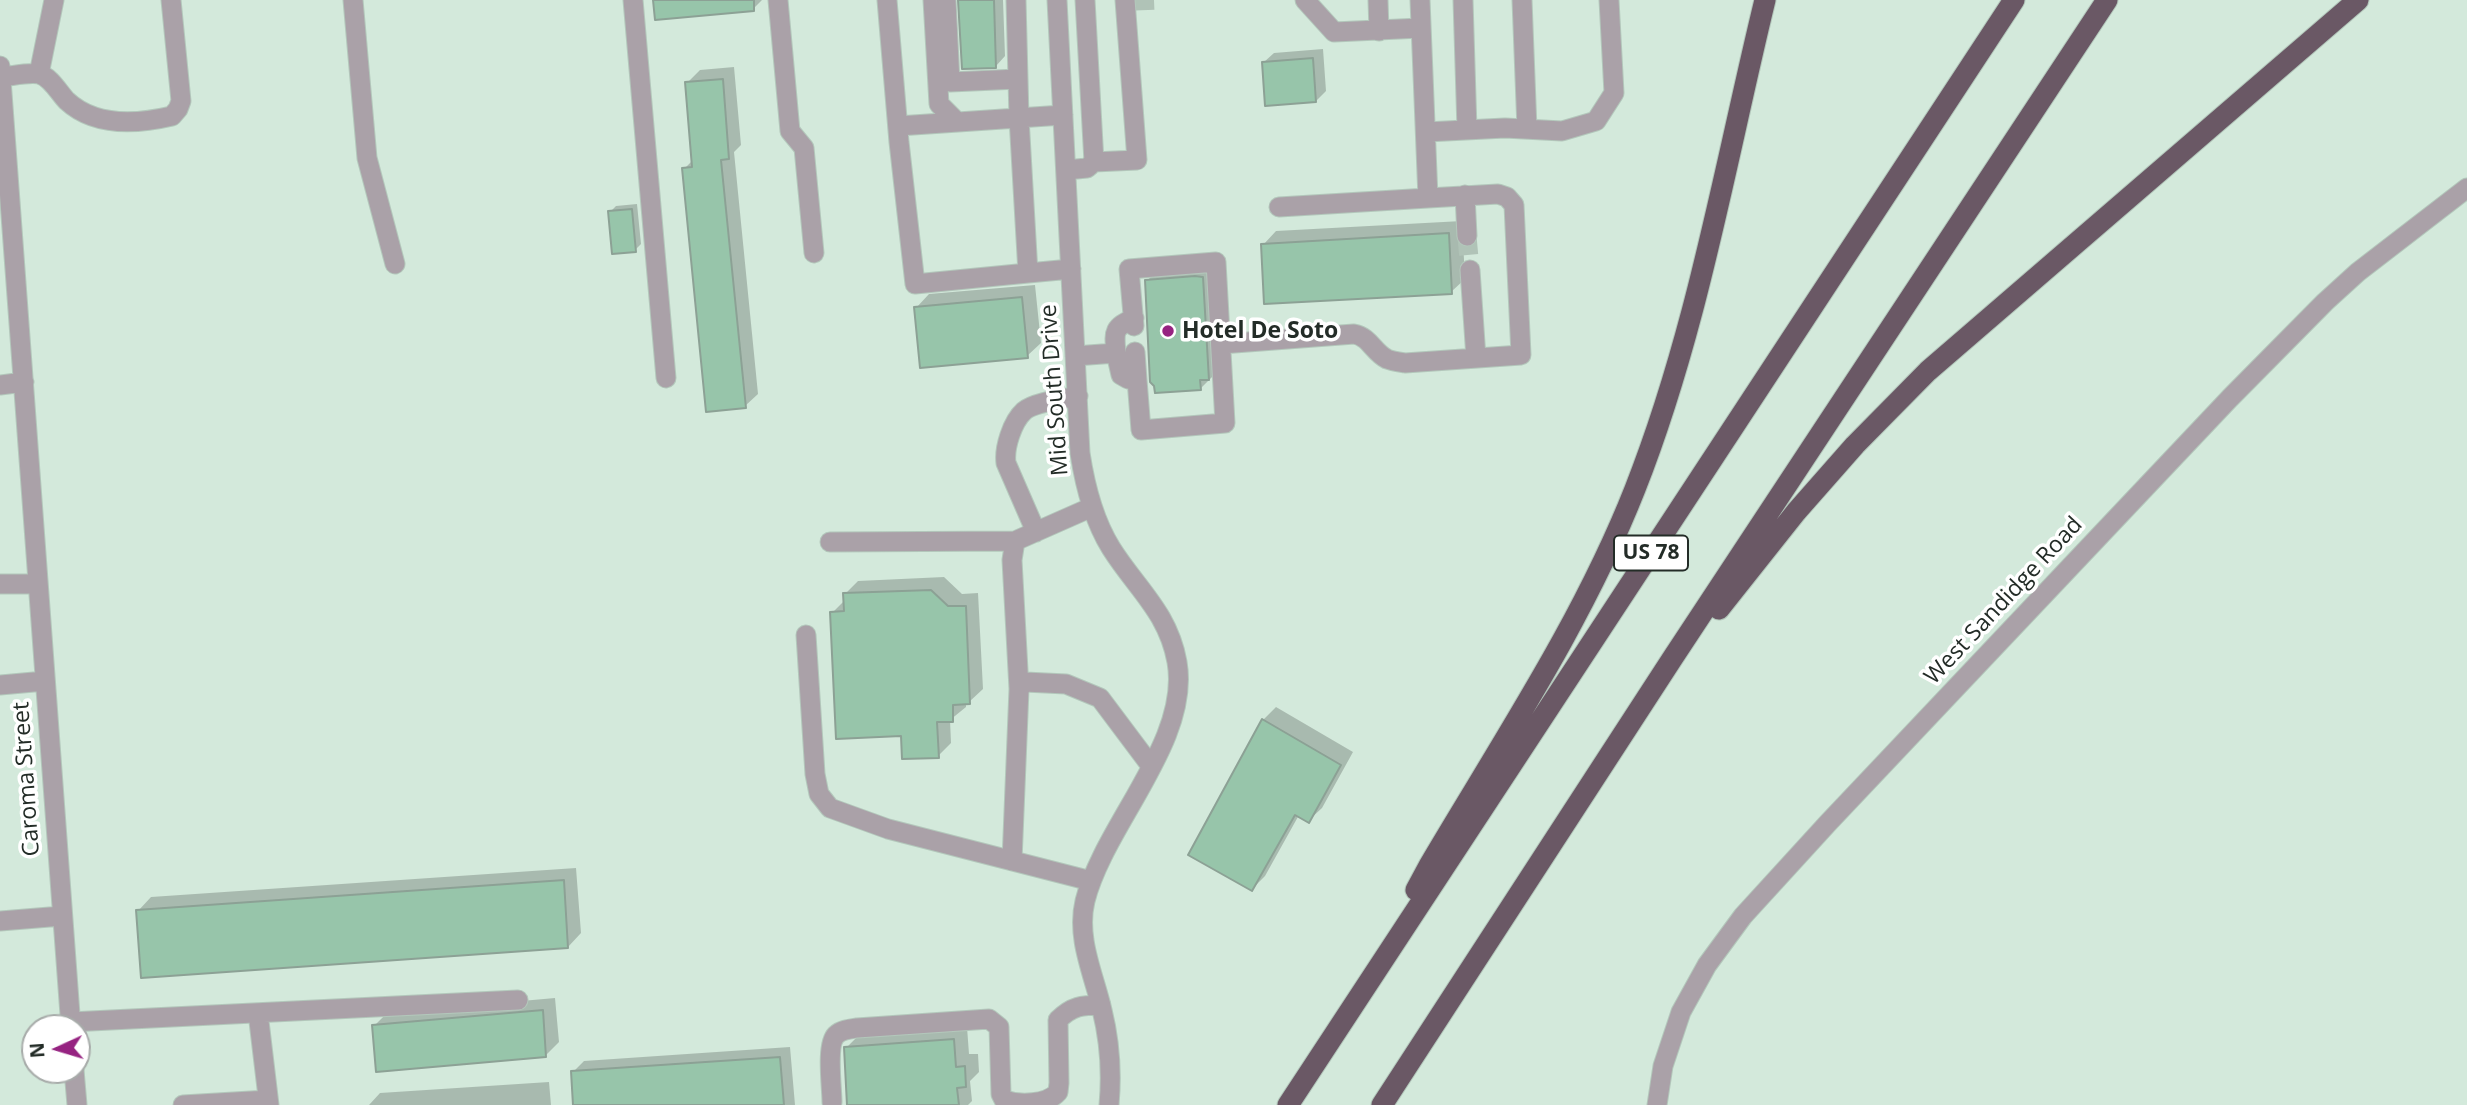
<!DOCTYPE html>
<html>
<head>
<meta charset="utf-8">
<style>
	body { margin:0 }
	#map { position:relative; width:2467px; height:1105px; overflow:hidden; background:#d3e9db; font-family:"Open Sans",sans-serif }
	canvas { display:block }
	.north { position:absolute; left:21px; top:1014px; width:70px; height:70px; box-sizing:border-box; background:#fff; border:2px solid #a7aba9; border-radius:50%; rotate:266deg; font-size:19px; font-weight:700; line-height:28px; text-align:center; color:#232c27 }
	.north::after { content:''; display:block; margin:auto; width:24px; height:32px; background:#962381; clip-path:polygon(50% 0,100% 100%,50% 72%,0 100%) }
</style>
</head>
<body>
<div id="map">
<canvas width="2467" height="1105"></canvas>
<div class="north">N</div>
</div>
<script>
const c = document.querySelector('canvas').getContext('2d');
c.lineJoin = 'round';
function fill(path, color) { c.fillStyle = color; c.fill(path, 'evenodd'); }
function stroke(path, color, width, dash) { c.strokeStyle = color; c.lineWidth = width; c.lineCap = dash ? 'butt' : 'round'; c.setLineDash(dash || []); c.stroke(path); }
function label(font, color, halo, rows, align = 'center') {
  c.font = font + ' "Open Sans",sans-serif'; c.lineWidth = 7; c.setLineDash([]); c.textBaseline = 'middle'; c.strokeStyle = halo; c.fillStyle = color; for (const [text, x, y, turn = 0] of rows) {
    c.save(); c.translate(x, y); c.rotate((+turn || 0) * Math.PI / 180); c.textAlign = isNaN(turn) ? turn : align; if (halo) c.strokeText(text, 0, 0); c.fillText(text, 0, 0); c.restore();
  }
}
const shadow = new Path2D(`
	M655,0H762L752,10Z
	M960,0H1003L1005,56L996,66Z
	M1323,49L1326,91L1316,101L1264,62L1274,53Z
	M734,67L741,145L734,152L758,394L745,406L684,169L693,160L687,83L700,70Z
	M637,204L641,244L635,250L610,212L616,206Z
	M1462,221L1465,279L1451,292L1263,245L1276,231Z
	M1216,264L1214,375L1200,389L1147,281L1160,267Z
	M1035,285L1041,343L1027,356L916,308L929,294Z
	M944,577L962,594L978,593L983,689L969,702H966V707L950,720L951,743L938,756L903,734L832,613L845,600V594L858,581Z
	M1276,707L1353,752L1322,808L1308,821L1299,815L1265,876L1252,889L1263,720Z
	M576,868L581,933L568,947L138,911L151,897Z
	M555,998L559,1042L546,1055L374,1026L387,1013Z
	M967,1027L969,1054H978L979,1072L970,1081L972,1101L968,1105H849L846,1048L859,1035Z
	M790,1047L795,1105H575L573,1072L584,1061Z
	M549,1082L551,1105H369L380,1093Z`);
const building = new Path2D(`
	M653,0H754V11L655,20Z
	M958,0H994L996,68L962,69Z
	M1313,58L1316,102L1265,106L1262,62Z
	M723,79L729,159L721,160L746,408L706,412L682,168L692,167L685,82Z
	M632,209L636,252L612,254L608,211Z
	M1449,233L1452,294L1264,304L1261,244Z
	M1195,276L1203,277L1209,380H1200L1201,390L1155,393L1154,386L1150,382L1145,280Z
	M1022,297L1028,358L920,368L914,307Z
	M931,590L948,606H966L970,704L953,705V722H937L939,758L902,759L901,736L836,739L830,612L844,611L843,593Z
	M1262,719L1341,765L1309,823L1295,815L1252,891L1188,855Z
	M564,880L568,948L141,978L136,910Z
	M543,1010L546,1057L376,1072L372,1025Z
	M954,1039L956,1067L965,1066L966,1087L957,1088L959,1105H847L844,1047Z
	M780,1057L784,1105H573L571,1071Z`);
const minorTunnel = new Path2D(`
	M1135,1L1157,0
	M1467,236L1470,270`);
const minor = new Path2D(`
	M353,0L367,158L395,264
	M633,0L666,378
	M778,0L790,131L804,148L814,253
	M887,0L899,142L915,284L1028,273L1019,118L1016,0
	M933,0L939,104L957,122
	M946,0L950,82L1018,79
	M1057,0L1080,453C1085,486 1093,519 1111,548C1136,588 1168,612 1177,662C1191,741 1104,825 1085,901C1076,938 1094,975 1102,1010C1110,1042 1112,1072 1109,1105
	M1085,0L1094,162
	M1305,0L1334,32L1421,28
	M1378,0L1379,31
	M1463,0L1467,130
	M1522,0L1527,129
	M0,66L71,1028
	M39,74L54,0
	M1,77C12,76 29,72 39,74C51,77 59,93 67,101C95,127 138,124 172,116L178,109L181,101L171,0
	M898,126L1063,115
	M1426,132L1505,128L1562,131L1596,121L1614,93L1609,0
	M1066,170L1087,168L1094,162L1137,160L1125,0
	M1465,195L1467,236
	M1279,207L1428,198
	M1470,270L1476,358
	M1028,273L1071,269
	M1221,344L1354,334C1370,337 1373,352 1387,359C1392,361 1399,362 1405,363L1521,355L1514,205L1507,197L1498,194L1428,198L1420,0
	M1135,352L1137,380
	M1116,353C1114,331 1113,328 1134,318
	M1075,356L1116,353L1121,375L1128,379L1137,380L1141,430L1225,423L1216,262L1129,269L1134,326
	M0,385L24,382
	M1036,532L1006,463C1004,448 1012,422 1024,411C1034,402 1064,399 1078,396
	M830,542L1015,541
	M0,584H38
	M806,635L815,774L819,794L830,808L888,829L1091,881
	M0,685L45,681
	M1019,689L1025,682L1066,684L1100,698L1151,766
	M1012,861L1019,689L1012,560L1015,541L1092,507
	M0,921L62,916
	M258,1013L269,1105
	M70,1022L518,1000
	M74,1070L77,1105
	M832,1102C832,1088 826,1045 836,1035C841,1030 850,1029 857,1028L989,1019L999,1027L1001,1094L1004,1100C1019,1105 1047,1105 1058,1092L1059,1083L1058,1020C1072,1006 1082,1005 1101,1005
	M183,1105L268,1100
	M1657,1105L1663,1066L1681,1012L1707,965L1743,916L1828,823L2230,398L2325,302L2358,272L2467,188`);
const highway = new Path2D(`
	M1719,609L1796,512L1855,445L1928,371L2358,0
	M1416,890L1430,864C1502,742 1583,621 1635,489C1697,332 1725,164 1765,0
	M1288,1105L2014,0
	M1382,1105L1672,659L2107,0`);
const markers = [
	[1168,331,7,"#962381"]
];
const shields = [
	[1651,553,74]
];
const shieldNames = [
	["US 78",1651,553]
];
const poiNames = [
	["Hotel De Soto",1182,331]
];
const streetNames = [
	["Mid South Drive",1055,390,-94],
	["West Sandidge Road",2004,601,-47],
	["Caroma Street",27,779,-94]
];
fill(shadow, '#0003');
fill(building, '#97c5aa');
stroke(building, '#8ca195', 2);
stroke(minorTunnel, '#b0c3b7', 19, [19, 10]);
stroke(minor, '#b3c7bb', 21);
stroke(highway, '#b3c7bb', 23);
stroke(minor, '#aaa1a8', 19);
stroke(highway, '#6a5865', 21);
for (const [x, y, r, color] of markers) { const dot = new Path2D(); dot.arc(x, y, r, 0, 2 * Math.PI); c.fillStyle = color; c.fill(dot); stroke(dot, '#fff', 2.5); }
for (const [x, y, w] of shields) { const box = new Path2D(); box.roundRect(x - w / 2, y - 17.5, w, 35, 5); c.fillStyle = '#fff'; c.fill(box); stroke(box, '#232c27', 2); }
label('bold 21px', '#232c27', null, shieldNames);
label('bold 23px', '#232c27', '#fff', poiNames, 'left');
label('23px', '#232c27', '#fff', streetNames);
</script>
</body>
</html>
